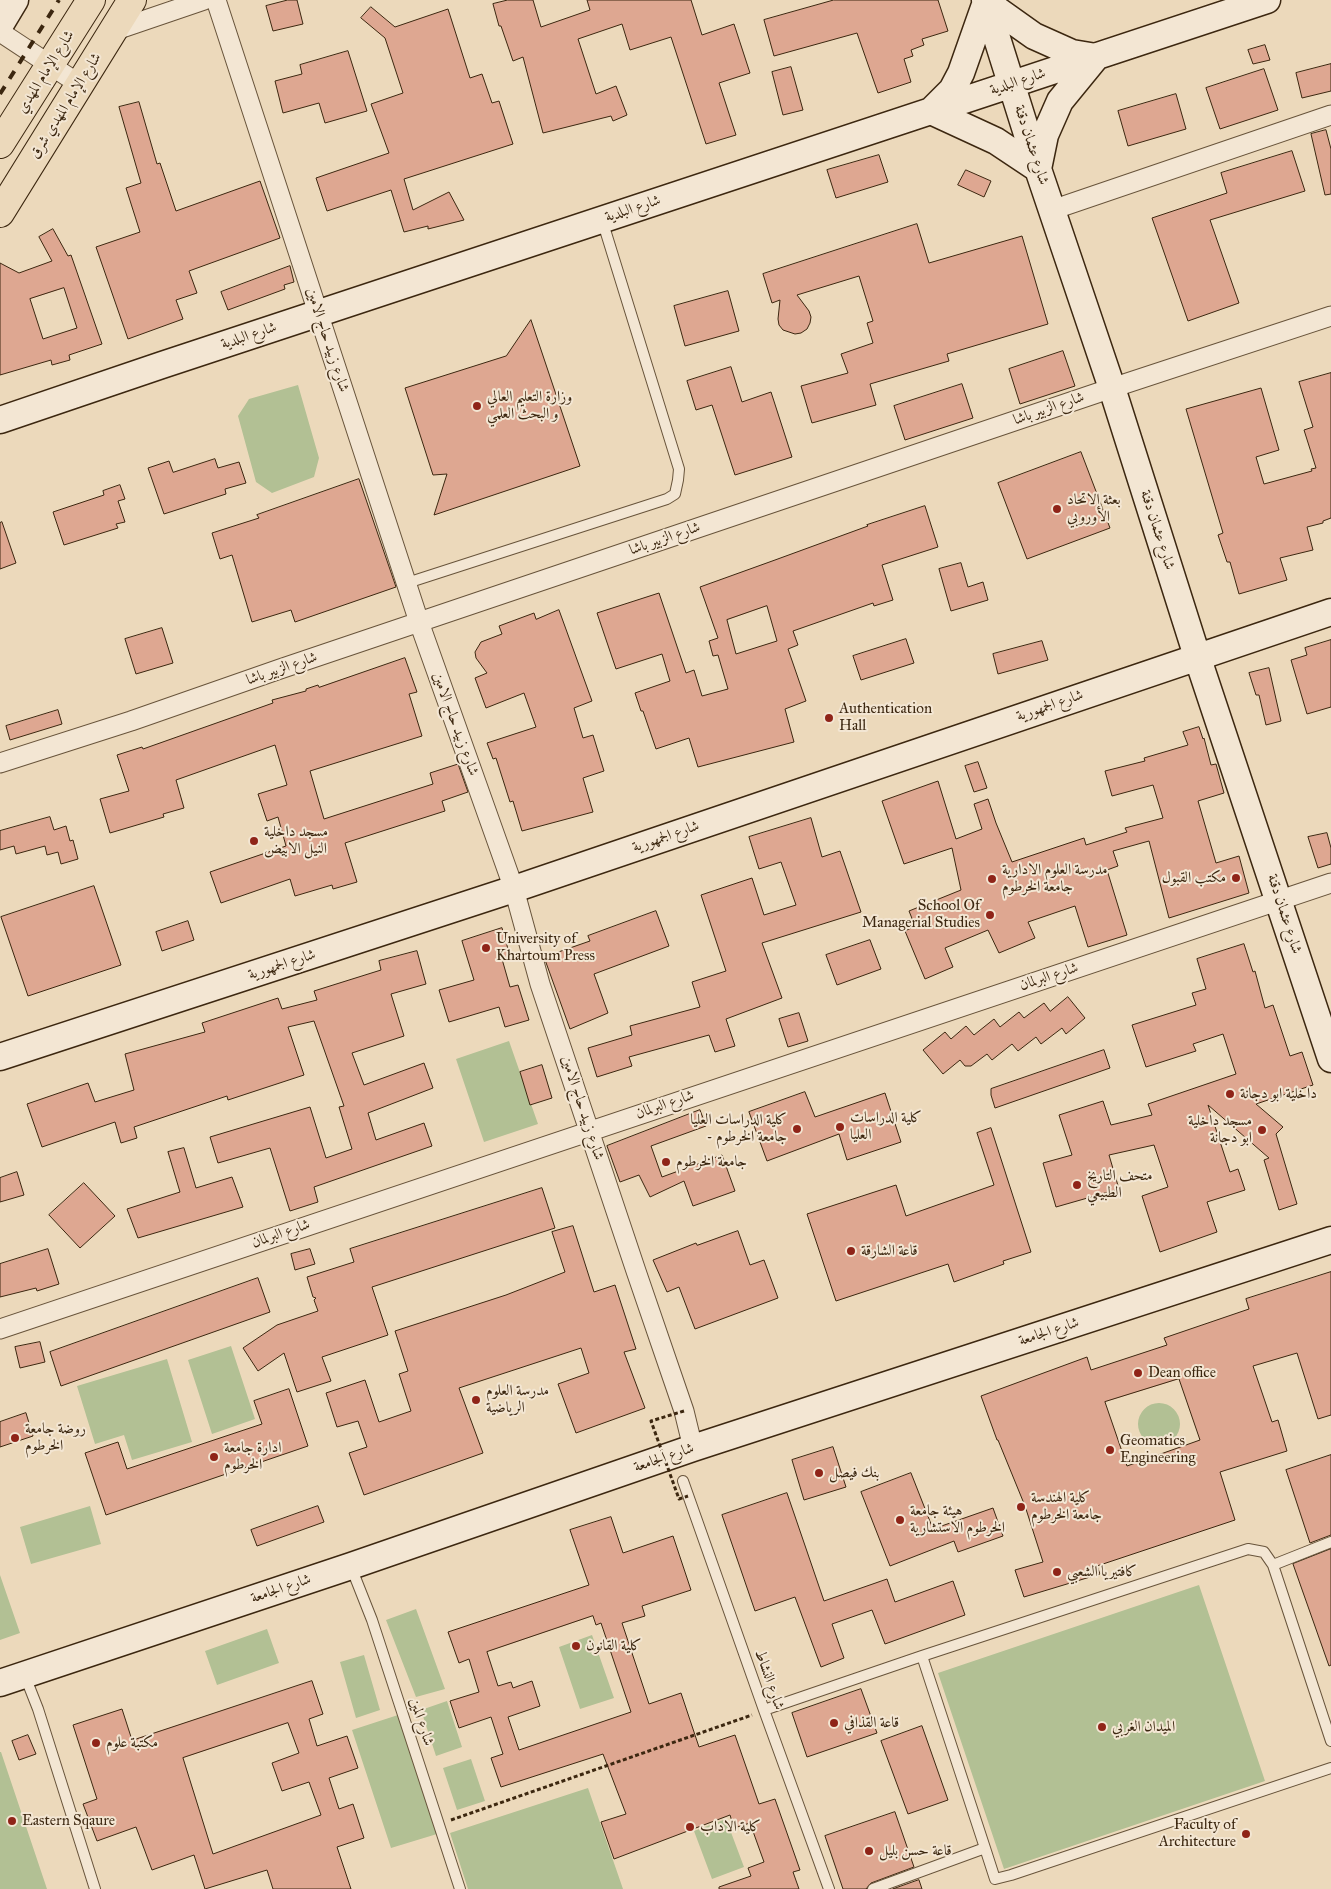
<!DOCTYPE html>
<html>
<head>
<meta charset="utf-8">
<style>
	body { margin:0 }
	canvas { display:block; background:#ecd9bb }
</style>
</head>
<body>
<canvas width="1331" height="1889"></canvas>
<script>
const c = document.querySelector('canvas').getContext('2d');
c.lineJoin = 'round';
function fill(path, color) { c.fillStyle = color; c.fill(path, 'evenodd'); }
function stroke(path, color, width, dash) { c.strokeStyle = color; c.lineWidth = width; c.lineCap = dash ? 'butt' : 'round'; c.setLineDash(dash || []); c.stroke(path); }
function label(font, color, halo, rows, align = 'center') {
  c.font = font + ' "IM FELL Great Primer",Amiri,serif'; c.lineWidth = 4; c.setLineDash([]); c.textBaseline = 'middle'; c.strokeStyle = halo; c.fillStyle = color; for (const [text, x, y, turn = 0] of rows) {
    c.save(); c.translate(x, y); c.rotate((+turn || 0) * Math.PI / 180); c.textAlign = isNaN(turn) ? turn : align; if (halo) c.strokeText(text, 0, 0); c.fillText(text, 0, 0); c.restore();
  }
}
const green = new Path2D(`
	M298,385L319,458L314,477L272,493L256,482L238,416L249,399Z
	M509,1041L538,1124L484,1142L456,1059Z
	M231,1346L255,1419L212,1434L188,1360Z
	M167,1359L192,1442L132,1460L124,1435L95,1444L77,1386Z
	M1138 1424a21 21 0 1 1 42 0a21 21 0 1 1-42 0Z
	M90,1506L101,1544L31,1564L20,1527Z
	M0,1575L20,1633L0,1640Z
	M1199,1585L1265,1781L1004,1869L938,1673Z
	M416,1609L445,1689L416,1697L386,1620Z
	M267,1629L279,1663L217,1685L205,1651Z
	M592,1635L614,1698L580,1709L559,1647Z
	M364,1655L380,1710L356,1718L340,1662Z
	M447,1701L462,1747L436,1756L421,1710Z
	M398,1715L437,1834L391,1848L352,1730Z
	M0,1752H1L47,1889H0Z
	M471,1759L485,1801L457,1810L443,1768Z
	M588,1788L623,1889H468L450,1833Z
	M726,1819L744,1867L712,1879L694,1831Z`);
const building = new Path2D(`
	M288,0H297L303,24L273,31L266,6Z
	M508,0H533L541,27L590,10L587,0H691L702,35L734,24L750,73L719,83L736,135L706,144L671,37L630,50L622,24L578,39L596,94L616,86L627,115L613,121L611,116L543,133L523,57L513,61L501,26H499L493,4Z
	M834,0H938L948,31L922,39L924,45L911,50L913,56L904,59L911,82L878,93L857,33L774,56L764,20Z
	M371,7L395,27L448,9L470,78L482,74L492,103L499,101L513,144L404,179L413,210L449,192L464,220L428,229V226L404,232L391,190L327,211L316,178L389,153L371,104L403,93L385,38L361,18Z
	M1265,45L1270,60L1253,64L1248,50Z
	M348,51L367,111L325,123L319,103L283,113L275,81L302,74L300,65Z
	M1331,64V91L1302,98L1296,73Z
	M791,67L803,110L783,115L772,72Z
	M1264,69L1278,110L1220,129L1206,88Z
	M1176,94L1186,129L1128,146L1118,111Z
	M139,102L157,164L160,163L176,211L260,181L280,238L189,271L197,293L176,300L183,319L128,339L96,247L140,232L126,188L141,183L119,107Z
	M1326,130L1331,149V194L1325,195L1311,134Z
	M1292,151L1305,191L1210,220L1239,303L1188,321L1152,218L1227,193L1221,173Z
	M879,155L888,182L836,198L827,170Z
	M966,170L991,181L984,197L958,185Z
	M917,224L929,263L1022,236L1048,324L947,354L949,361L870,384L876,405L812,423L801,386L848,373L841,354L873,343L867,323L873,321L859,276L797,295L809,311L811,317L810,323L807,329L801,333L795,334L783,330L779,325L778,319L780,300L772,303L763,274Z
	M53,229L68,256L71,255L102,344L69,355L70,360L52,365L51,360L0,375V263L19,273L52,261L39,237ZM64,288L77,328L43,339L30,299Z
	M290,266L294,282L284,285L285,289L228,310L221,292Z
	M728,291L739,331L685,346L674,306Z
	M531,320L580,466L434,515L447,474L433,475L405,388L506,356Z
	M1063,351L1075,386L1020,404L1009,369Z
	M731,367L742,402L771,392L792,457L735,475L712,405L696,410L687,381Z
	M1331,373V518L1323,521V523L1307,527L1313,550L1280,558L1287,580L1239,594L1230,562H1227L1218,535L1223,533L1186,409L1261,388L1279,450L1256,457L1264,484L1312,471L1311,469L1316,468L1304,430L1313,427L1299,382Z
	M962,384L973,418L905,440L894,406Z
	M1081,452L1110,528L1027,559L998,483Z
	M215,459L218,468L239,462L246,483L225,489L226,494L164,514L148,468L169,461L173,472Z
	M359,479L396,587L295,622L291,610L252,622L232,555L220,559L212,533L259,518L257,515Z
	M120,485L125,499L118,501L125,522L116,524L118,528L64,545L53,512L104,495L103,491Z
	M925,506L938,547L882,565L893,600L874,606L873,603L793,631L798,645L788,649L806,701L785,709L794,742L698,767L689,738L656,749L643,711H641L635,693L670,681L662,654L616,669L597,613L659,593L686,673L694,670L702,696L728,689L718,655L713,656L709,641L718,638L700,587L775,560L868,526L867,525ZM767,606L777,641L736,654L727,620Z
	M2,522L16,563L0,569V523Z
	M961,563L968,587L983,582L988,600L951,611L939,569Z
	M559,610L592,701L574,708L583,738L593,735L604,771L583,778L593,812L522,831L513,801L510,802L496,758L493,759L487,743L536,727L524,693L486,708L475,678L487,673L476,658L475,652L481,642L502,634L499,626L534,613L536,619Z
	M162,628L173,663L136,674L125,639Z
	M906,639L914,663L861,680L853,656Z
	M1331,640V707L1307,714L1291,660L1307,655L1305,648Z
	M1042,641L1048,660L998,674L993,654Z
	M405,658L417,692L409,694L422,736L310,771L324,819L433,784L430,773L458,764L468,792L442,801L445,811L345,843L357,882L333,889L332,885L295,896L290,879L221,903L210,872L286,846L278,817L267,821L258,794L287,785L275,745L176,780L184,808L163,814L164,817L110,833L100,799L129,791L117,755L142,747L143,749L273,703L272,700L306,691V689L318,685L319,687Z
	M1269,668L1281,721L1266,725L1259,695H1256L1249,673Z
	M58,710L62,724L10,740L6,726Z
	M1199,727L1203,739L1204,738L1211,765L1216,764L1224,793L1198,801L1216,863L1239,856L1249,893L1169,918L1149,841L1113,851L1118,866L1107,870L1127,935L1088,947L1075,906L1028,922L1035,938L999,953L988,930L945,948L953,967L925,979L905,931L915,926L909,911L961,890L952,848L904,864L882,801L938,781L956,839L982,829L974,804L988,799L996,823L1012,862L1084,838L1086,845L1127,832L1125,828L1163,818L1153,785L1112,796L1105,771L1145,761L1144,758L1188,745L1183,732Z
	M978,762L987,788L974,792L965,766Z
	M50,817L54,830L66,826L70,841L73,840L78,859L61,864L58,852L47,855L45,846L16,854L14,846L0,850V831Z
	M811,818L822,857L840,851L861,912L762,943L782,998L726,1019L735,1046L715,1052L709,1035L629,1057L632,1066L597,1077L588,1048L632,1035L630,1026L700,1007L692,982L726,971L701,895L752,878L764,915L796,905L781,862L759,869L749,837Z
	M1327,833L1331,848V864L1318,868L1308,837Z
	M94,886L121,965L28,996L1,917Z
	M656,911L669,946L594,974L608,1013L570,1029L544,957L590,941L588,936Z
	M188,921L194,940L162,951L156,932Z
	M502,928L510,956L502,959L510,987L518,985L529,1020L505,1027L499,1007L449,1022L439,990L474,980L462,941Z
	M870,940L881,969L837,985L826,955Z
	M1244,944L1253,972L1255,971L1265,1008L1273,1005L1290,1056L1302,1052L1313,1085L1256,1104L1283,1127L1276,1134L1297,1204L1279,1210L1264,1160L1269,1158L1208,1105L1230,1172L1238,1169L1245,1190L1207,1202L1217,1232L1160,1252L1142,1196L1168,1187L1154,1145L1109,1155L1119,1189L1056,1207L1043,1163L1072,1155L1059,1115L1103,1101L1111,1125L1152,1115L1148,1104L1236,1074L1223,1034L1193,1044L1196,1051L1146,1067L1132,1025L1196,1005L1192,993L1206,989L1197,959Z
	M417,951L426,984L391,994L404,1036L352,1053L364,1085L424,1063L433,1088L368,1113L376,1140L424,1123L432,1146L314,1187L318,1202L290,1211L270,1148L218,1163L210,1137L310,1107L326,1158L352,1149L339,1107L344,1106L314,1021L288,1027L304,1075L228,1100L227,1096L134,1127L137,1138L121,1143L115,1122L42,1147L27,1104L88,1083L95,1102L134,1090L125,1054L205,1032L202,1023L278,998L282,1009L317,1000L314,991L381,970L379,961Z
	M1068,997L1085,1018L1066,1034L1062,1028L1041,1044L1036,1037L1018,1051L1012,1044L992,1060L987,1054L971,1066H965L960,1060L943,1074L923,1050L945,1032L951,1039L966,1026L974,1035L994,1019L1000,1027L1019,1012L1024,1018L1044,1003L1050,1011Z
	M799,1013L808,1041L788,1047L779,1019Z
	M1104,1050L1110,1068L995,1108L991,1095V1089Z
	M542,1065L552,1098L530,1105L520,1072Z
	M805,1092L815,1117L885,1093L901,1142L847,1160L839,1134L767,1161L749,1112Z
	M700,1110L706,1126L651,1146L662,1177L722,1155L735,1191L693,1206L684,1181L650,1197L639,1175L620,1182L607,1146Z
	M991,1128L1031,1252L1003,1261L1004,1264L954,1282L948,1264L836,1301L807,1214L896,1185L906,1216L994,1185L977,1133Z
	M184,1148L196,1188L232,1177L243,1207L138,1238L127,1209L180,1192L168,1152Z
	M17,1172L24,1195L0,1202V1178Z
	M84,1183L115,1216L80,1248L49,1215Z
	M542,1188L555,1228L372,1287L388,1335L322,1357L331,1381L297,1392L284,1353L258,1371L243,1348L277,1325L318,1311L314,1300L316,1298L313,1297L307,1277L354,1262L350,1249Z
	M573,1226L594,1292L615,1285L636,1349L624,1352L645,1408L576,1433L558,1384L589,1373L581,1348L459,1388L483,1453L364,1495L349,1453L367,1447L358,1421L337,1427L326,1393L365,1380L379,1422L411,1411L399,1374L408,1371L395,1331L506,1295L565,1272L552,1232Z
	M738,1231L750,1265L764,1260L778,1298L695,1329L679,1287L667,1292L653,1260L696,1243L697,1245Z
	M48,1249L59,1284L37,1291L36,1288L0,1297V1264Z
	M310,1249L315,1264L295,1270L291,1254Z
	M1331,1272V1415L1318,1419L1297,1353L1253,1366L1272,1422L1278,1420L1287,1451L1220,1472L1235,1520L1097,1566L1100,1574L1024,1597L1015,1570L1043,1562L1025,1506L998,1440H997L981,1396L1087,1357L1091,1370L1167,1345L1164,1338L1249,1309L1246,1299ZM1179,1379L1200,1440L1127,1466L1105,1402Z
	M258,1278L270,1312L61,1386L50,1352Z
	M40,1342L45,1362L20,1368L15,1347Z
	M289,1389L308,1446L106,1515L85,1453L118,1442L127,1469L262,1424L254,1401Z
	M26,1413L33,1436L0,1447V1422Z
	M833,1447L846,1487L804,1500L792,1460Z
	M1331,1455V1535L1310,1543L1286,1470Z
	M911,1473L933,1529L993,1508L1003,1536L958,1552L954,1541L890,1566L861,1492Z
	M787,1493L824,1601L887,1579L895,1602L953,1581L965,1615L885,1644L872,1610L832,1624L844,1658L821,1667L795,1597L755,1611L722,1515Z
	M318,1506L324,1522L257,1546L251,1530Z
	M611,1517L623,1553L673,1536L691,1590L642,1606L645,1616L622,1623L649,1704L681,1693L699,1747L735,1735L759,1804L775,1799L800,1870L793,1872L799,1889H719V1887L751,1876L748,1868L764,1862L750,1823L734,1828L730,1815L614,1859L601,1822L626,1814L603,1754L501,1787L491,1758L503,1754L491,1717L459,1728L450,1701L479,1692L469,1659L459,1663L448,1632L589,1585L570,1530ZM593,1616L596,1625L601,1623L631,1712L519,1750L508,1717L540,1706L532,1681L513,1688L511,1682L498,1686L487,1652Z
	M1331,1549V1665L1329,1666L1293,1564Z
	M312,1681L323,1714L309,1719L317,1746L347,1736L358,1768L329,1778L339,1809L353,1804L364,1838L337,1847L351,1889H273L267,1870L205,1889L194,1855L152,1870L136,1827L97,1841L83,1804L97,1799L73,1725L122,1709L132,1740ZM288,1723L299,1753L272,1763L282,1791L309,1782L321,1815L213,1854L183,1758Z
	M861,1689L877,1733L807,1757L792,1713Z
	M922,1726L948,1800L908,1814L881,1741Z
	M28,1735L36,1754L19,1760L12,1741Z
	M895,1812L914,1867L871,1883L866,1889H843L825,1836Z
	M919,1880L922,1889H893Z`);
const path = new Path2D(`
	M451,1820L752,1715`);
const lane = new Path2D(`
	M407,583L667,499L675,494L678,480L679,469L602,220
	M683,1481L764,1710L829,1889
	M1273,1565L1331,1542
	M351,1567L372,1620L460,1889
	M922,1656L985,1848
	M25,1676L38,1709L95,1889
	M764,1710L922,1656L1248,1549L1264,1552L1273,1565L1331,1741
	M873,1889L985,1848L995,1879L1011,1875L1331,1768`);
const street = new Path2D(`
	M216,0L419,622L514,889L540,984L636,1271L684,1411L693,1448
	M113,31L204,0
	M0,32L79,84
	M1052,210L1331,115
	M0,763L131,721L280,669L1112,388L1331,316
	M0,1329L1331,883`);
const secondary = new Path2D(`
	M985,0L1038,169L1112,388L1197,656L1331,1059
	M986,2L1034,36L1072,53L1096,57L1060,101L1045,135L1038,169L996,141L931,111L952,90L961,73Z
	M0,25L15,0
	M0,420L162,365L1267,0
	M0,1057L514,889L1331,612
	M0,1683L351,1566L693,1448L1331,1240`);
const primary = new Path2D(`
	M0,144L91,0
	M0,213L132,0`);
const rail = new Path2D(`
	M0,94L59,0`);
const pathBridge = new Path2D(`
	M684,1411L651,1421L679,1499L688,1496`);
const markers = [
	[477,406,5,"#8f2418"],
	[1057,509,5,"#8f2418"],
	[829,718,5,"#8f2418"],
	[254,841,5,"#8f2418"],
	[1236,878,5,"#8f2418"],
	[992,879,5,"#8f2418"],
	[990,915,5,"#8f2418"],
	[486,948,5,"#8f2418"],
	[1230,1094,5,"#8f2418"],
	[840,1127,5,"#8f2418"],
	[797,1129,5,"#8f2418"],
	[1262,1130,5,"#8f2418"],
	[666,1162,5,"#8f2418"],
	[1077,1185,5,"#8f2418"],
	[851,1251,5,"#8f2418"],
	[1138,1373,5,"#8f2418"],
	[476,1400,5,"#8f2418"],
	[15,1438,5,"#8f2418"],
	[1110,1450,5,"#8f2418"],
	[214,1457,5,"#8f2418"],
	[819,1473,5,"#8f2418"],
	[1021,1507,5,"#8f2418"],
	[900,1520,5,"#8f2418"],
	[1057,1572,5,"#8f2418"],
	[576,1646,5,"#8f2418"],
	[834,1723,5,"#8f2418"],
	[1102,1727,5,"#8f2418"],
	[96,1743,5,"#8f2418"],
	[12,1821,5,"#8f2418"],
	[690,1827,5,"#8f2418"],
	[1246,1834,5,"#8f2418"],
	[869,1851,5,"#8f2418"]
];
const streetNames = [
	["شارع الإمام المهدي",46,72,-58],
	["شارع البلدية",1018,82,-18],
	["شارع الإمام المهدي شرق",66,106,-58],
	["شارع عثمان دقنة",1031,145,72],
	["شارع البلدية",633,209,-18],
	["شارع البلدية",249,336,-18],
	["شارع زبيد حاج الامين",327,340,72],
	["شارع الزبير باشا",1049,409,-19],
	["شارع عثمان دقنة",1157,530,72],
	["شارع الزبير باشا",665,539,-19],
	["شارع الزبير باشا",282,669,-19],
	["شارع الجمهورية",1050,706,-19],
	["شارع زبيد حاج الامين",455,724,70],
	["شارع الجمهورية",666,837,-19],
	["شارع عثمان دقنة",1284,914,72],
	["شارع الجمهورية",282,965,-18],
	["شارع البرلمان",1049,977,-18],
	["شارع البرلمان",665,1105,-19],
	["شارع زبيد حاج الامين",582,1108,72],
	["شارع البرلمان",281,1234,-19],
	["شارع الجامعة",1049,1332,-18],
	["شارع الجامعة",664,1458,-19],
	["شارع الجامعة",281,1589,-19],
	["شارع النشاط",769,1680,71],
	["شارع المين",421,1722,72]
];
const poiNames = [
	["وزارة التعليم العالي",487,397],
	["و البحث العلمي",487,414],
	["بعثة الاتحاد",1067,500],
	["الأوروبي",1067,517],
	["Authentication",839,709],
	["Hall",839,726],
	["مسجد داخلية",264,832],
	["النيل الابيض",264,849],
	["مدرسة العلوم الادارية",1002,870],
	["جامعة الخرطوم",1002,887],
	["مكتب القبول",1226,878,"right"],
	["School Of",980,906,"right"],
	["Managerial Studies",980,923,"right"],
	["University of",496,939],
	["Khartoum Press",496,956],
	["داخلية ابو دجانة",1240,1094],
	["كلية الدراسات",850,1118],
	["العليا",850,1135],
	["كلية الدراسات العليا",787,1120,"right"],
	["- جامعة الخرطوم",787,1137,"right"],
	["مسجد داخلية",1252,1121,"right"],
	["ابو دجانة",1252,1138,"right"],
	["جامعة الخرطوم",676,1162],
	["متحف التاريخ",1087,1176],
	["الطبيعي",1087,1193],
	["قاعة الشارقة",861,1251],
	["Dean office",1148,1373],
	["مدرسة العلوم",486,1391],
	["الرياضية",486,1408],
	["روضة جامعة",25,1429],
	["الخرطوم",25,1446],
	["Geomatics",1120,1441],
	["Engineering",1120,1458],
	["ادارة جامعة",224,1448],
	["الخرطوم",224,1465],
	["بنك فيصل",829,1473],
	["كلية الهندسة",1031,1498],
	["جامعة الخرطوم",1031,1515],
	["هيئة جامعة",910,1511],
	["الخرطوم الاستشارية",910,1528],
	["كافتيريا الشعبي",1067,1572],
	["كلية القانون",586,1646],
	["قاعة القذافي",844,1723],
	["الميدان الغربي",1112,1727],
	["مكتبة علوم",106,1743],
	["Eastern Sqaure",22,1821],
	["Faculty of",1236,1825,"right"],
	["Architecture",1236,1842,"right"],
	["كلية الاداب",700,1827],
	["قاعة حسن بليل",879,1851]
];
fill(green, '#b2c094');
fill(building, '#dea791');
stroke(building, '#3c2710', 1);
stroke(lane, '#68543b', 12);
stroke(street, '#68543b', 21);
stroke(secondary, '#3c2710', 29);
stroke(primary, '#3c2710', 30);
stroke(path, '#3c2710', 3, [4, 2.5]);
stroke(lane, '#f3e6d3', 10);
stroke(street, '#f3e6d3', 19);
stroke(secondary, '#f3e6d3', 26);
stroke(primary, '#ecd9bb', 28);
stroke(rail, '#3c2710', 4, [9, 9]);
stroke(pathBridge, '#3c2710', 3, [4, 2.5]);
for (const [x, y, r, color] of markers) { const dot = new Path2D(); dot.arc(x, y, r, 0, 2 * Math.PI); c.fillStyle = color; c.fill(dot); stroke(dot, '#f3e6d3', 2); }
label('15px', '#3c2710', '#f3e6d3', streetNames);
label('15px', '#3c2710', '#f3e6d3', poiNames, 'left');
</script>
</body>
</html>
